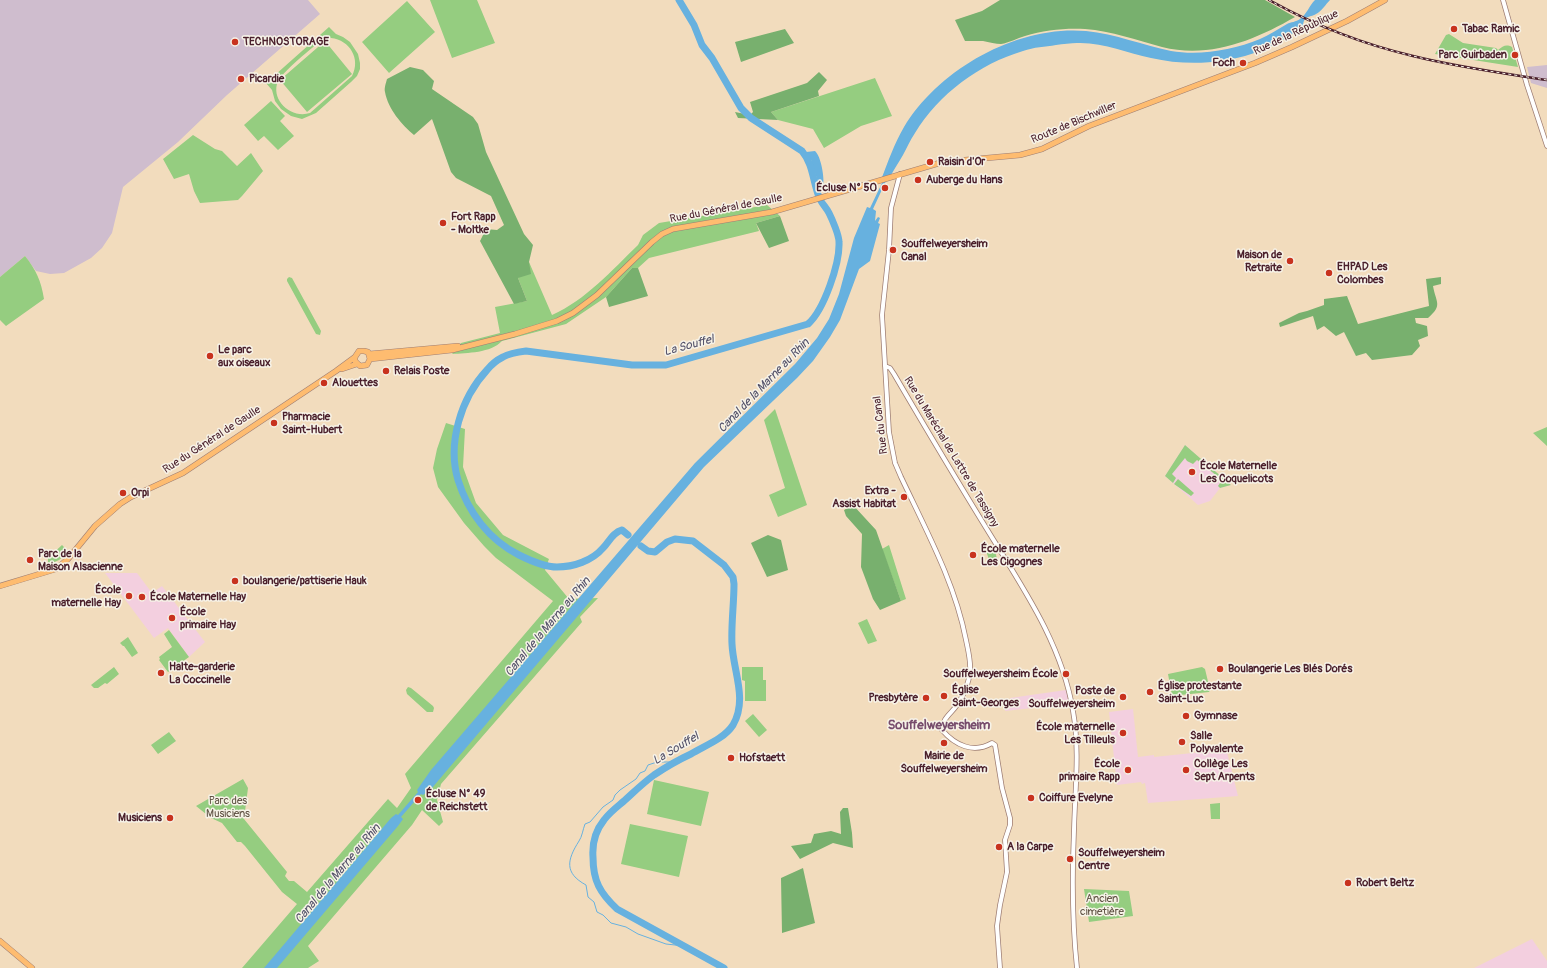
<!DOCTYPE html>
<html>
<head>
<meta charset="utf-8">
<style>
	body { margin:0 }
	canvas { display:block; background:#f2dcbd }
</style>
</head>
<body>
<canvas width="1547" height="968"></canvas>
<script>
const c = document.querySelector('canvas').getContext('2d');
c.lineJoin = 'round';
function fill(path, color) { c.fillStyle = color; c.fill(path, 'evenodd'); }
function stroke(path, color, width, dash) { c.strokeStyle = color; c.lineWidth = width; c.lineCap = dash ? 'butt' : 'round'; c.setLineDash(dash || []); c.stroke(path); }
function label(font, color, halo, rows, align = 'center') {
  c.font = font + ' Pangolin,sans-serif'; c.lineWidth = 3; c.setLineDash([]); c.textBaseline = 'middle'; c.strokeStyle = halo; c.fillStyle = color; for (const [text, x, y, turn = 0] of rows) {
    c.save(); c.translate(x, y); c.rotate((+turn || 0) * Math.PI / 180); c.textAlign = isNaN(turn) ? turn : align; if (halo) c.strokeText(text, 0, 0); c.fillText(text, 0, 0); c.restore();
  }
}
const built = new Path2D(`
	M1185,445L1231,485L1220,488L1210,501L1198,505L1165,476Z
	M105,573H137L152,593L162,586L205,642L189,657L168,628L154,638Z
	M1066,690L1069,704L1005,711L1010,698Z
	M1133,709L1138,757L1154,755V757L1212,751V753L1227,752L1238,796L1148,803L1145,783L1142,784L1141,782L1117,785L1109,712Z
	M1532,939L1547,961V968H1474Z`);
const industrial = new Path2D(`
	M0,0H308L320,14L227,95L178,142L123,187L112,233L102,248L91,258L64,273L50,274L36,271L25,256L0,277Z
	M1547,65V88L1531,83L1527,67Z`);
const green = new Path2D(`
	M430,0H477L495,43L452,58Z
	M407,1L435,32L389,73L362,42Z
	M329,27L336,34L343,37L350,42L358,54L360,63V69L357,76L351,82L316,113L302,119L291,116L281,109L275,101L272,90L266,83ZM331,38C350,40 361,59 352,76L310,113C291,119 270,100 278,81C281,74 315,44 322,41C325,39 328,39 331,38Z
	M1449,34L1463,43L1496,48L1498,50C1503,46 1506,44 1512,47L1518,67L1435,54L1446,35Z
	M325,41L352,74L307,112L280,80Z
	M875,78L892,116L861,126L824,148L813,129L778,120L771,112Z
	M271,101L285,116L280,121L294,136L278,150L264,136L258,141L244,125Z
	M193,135L215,149L222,151L237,166L251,153L263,171L242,196L238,200L200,203L194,191L189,174L174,179L163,159Z
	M767,205L780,216L756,223L759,231L649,258L638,268H632L606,297L566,324L502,341C491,353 467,353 452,354L461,343L500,333L495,307L527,301L518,278L529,262L552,315C586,300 612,270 638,245L643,235L659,223Z
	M25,256C36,270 41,280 44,299L6,326L0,320V277Z
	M289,277L292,278L321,331L320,335L316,334L287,281V279Z
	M775,409L807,505L778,517L769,495L785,488L764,420Z
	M446,423L465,429L463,467L476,503L503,535L549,559L545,570L569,599L598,598L580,617L582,622L441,784L437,800L443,822L439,826L422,810L412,825L308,946L319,961L308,968H242L297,904L282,892L245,846L241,842H237L222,823L211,818L196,806L243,779L248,788L244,819L287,872L285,876L289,881H294L307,892L388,799L397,808L411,788L405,774L553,601L496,558L484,546L464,523L438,487L433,468L437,449Z
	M1547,427V446L1533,433Z
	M1185,445L1231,485L1220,488L1218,486L1222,480L1197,460L1193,464L1187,461L1185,458L1172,474L1176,478L1173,483L1165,476Z
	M1178,479L1194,493L1191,496L1174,484Z
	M62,545L69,552L59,560L48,565V558Z
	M889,545L906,599L901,601L882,549Z
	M994,548L998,562L991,565L986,551Z
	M867,619L877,641L868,644L858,623Z
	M169,630L189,657L168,672L159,660L160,659L159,657L172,647L164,634Z
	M128,637L138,653L132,657L124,646H123L120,643Z
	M114,667L119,674L107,684L105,683L98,688H94L91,685Z
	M763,667V680H766V701H745V681L742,680V667Z
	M1202,667L1205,669L1210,690L1209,692L1172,696L1168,674Z
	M408,687L411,688L433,706L434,708L433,712H427L407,694L406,690Z
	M753,714L767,730L759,737L745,721Z
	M169,732L176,741L158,754L151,745Z
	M654,780L709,792L701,826L647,814Z
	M1220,803V819H1211L1210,804Z
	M630,824L688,836L679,877L621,864Z
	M1084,889L1129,891L1133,916L1089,922Z`);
const forest = new Path2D(`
	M1000,0H1265L1295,17C1255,40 1210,59 1162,47C1136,40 1112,31 1085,29C1065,28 1044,30 1025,36C1017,38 1009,43 1001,44C996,44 989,42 983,41C977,41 971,41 965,41L955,20L982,11Z
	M785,29L794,43L741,62L735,42Z
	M410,67L423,70L434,81L432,89L473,117L478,124L486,152L524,234L533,245L529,262L531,274L518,278L527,301L514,304L480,241L486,229L497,230L504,225L491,196L456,178L451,172L432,119L414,135C402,125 388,109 385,92C384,88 386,83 387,79Z
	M819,72L827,80L818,91L819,96L771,112L778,120L738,118L735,112L750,115L753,112L750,102L807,83Z
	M780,216L789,241L769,248L756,223Z
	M632,268H638L648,296L609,307L606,297Z
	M1441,277V284L1433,286C1436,303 1443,305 1428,318H1415L1416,323L1427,326L1428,336L1418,340L1420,346L1412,355L1372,360L1366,353L1356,356L1344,332L1336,336L1324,326L1317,330L1313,316L1280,327L1279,323L1299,313L1307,311L1324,305V299L1347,296L1358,324L1429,306L1426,279Z
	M853,505L876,530L901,601L880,610L873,599L861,567L862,534L846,516L844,510Z
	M768,535L781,540L788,570L767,577L751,543Z
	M843,808H848L852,833L853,848L833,843L800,859L791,846L811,843L814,834L831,831L841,834L840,812Z
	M803,868L815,923L782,933L781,878Z`);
const water = new Path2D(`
	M1315,0H1330C1326,4 1321,12 1316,14C1309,18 1304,15 1303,26C1262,60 1203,70 1151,58C1127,53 1103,42 1077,43C1071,43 1063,44 1056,45C1045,47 1034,47 1023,51C979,64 939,94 915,133C910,140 907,148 903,155C898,164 892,172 888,181H886L873,209L876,211L875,221L878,217L880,218L878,223L880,224L870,261L859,269L840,320L830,337L813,361L797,378L704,467L432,788L423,795L421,794L401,817L403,819L398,826L277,968H264L391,818L396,814L398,815L418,792L417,790L431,770L695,463L795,364L817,338L829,319L839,294L854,238L867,207L870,208L882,183L883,180H881C888,162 894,144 904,127C939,69 1017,25 1086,31C1116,34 1142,45 1171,51C1200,56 1233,50 1260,39C1269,35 1278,29 1287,24C1291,22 1296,22 1300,19C1307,14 1309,6 1315,0Z
	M815,151C821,156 825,179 823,186L819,185L811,160L809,158L806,152Z`);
const stream = new Path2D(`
	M677,762H657L648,765L645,771L640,773L636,779L620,790L615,795L613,800L603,807L590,822L585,824C583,829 582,837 579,841C567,860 564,873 586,885L588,897L594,902L597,912L603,915L611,923L626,927L638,934L666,944L684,946`);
const river = new Path2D(`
	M628,535L622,530C613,532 609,542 603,548C592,561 573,567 557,567C544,567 531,561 519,555C489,540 468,512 458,480C447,443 461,398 487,370C491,365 497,360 503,357C510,353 518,352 526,351L632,365H666L808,324C824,310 840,263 839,242C839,235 832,219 829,213C826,207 821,203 819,197C813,182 813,164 802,151L751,118L741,108L712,58L702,45L694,25L679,0
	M641,546L648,551L655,552L667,542L675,539L693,541L724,565L733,577L734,584C734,604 731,624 732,644C733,671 748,699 733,725C724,739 704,746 691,754C678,760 666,767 654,775C643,783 634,792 624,801C617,807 610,812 604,820C596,830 592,843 593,857C593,881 600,893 617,909L724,968`);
const minor = new Path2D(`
	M1503,0L1527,85L1547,146
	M900,174L891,208L889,250L882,315L889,432L895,463L901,477C926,530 955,583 966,640C968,650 971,661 970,671C969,682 964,695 957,705C952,713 942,718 942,730C955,745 973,754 992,743L995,745L996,751L1002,788L1010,818V825L1005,840L1007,872L1000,905L997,926L1000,968
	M885,366L890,368L894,374C925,427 956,479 988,531C1023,588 1062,644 1073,711C1080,750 1075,790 1074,830C1072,876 1072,922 1077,968`);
const major = new Path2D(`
	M369,354L458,346
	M370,359L452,350L515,334L557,321L573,313L597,295L652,242L662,234L673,229L772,212L943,162L1020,155L1042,149L1089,126L1255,63L1292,47L1347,21L1385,0
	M342,369L357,364
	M0,586L56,569L68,559L95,526L120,504L131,497L183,473L336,371L355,357L359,351H364L368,352L370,359L367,365L360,366L355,361V357
	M0,941L32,968`);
const rail = new Path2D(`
	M1269,0C1314,25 1362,44 1413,56C1457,67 1502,73 1547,80`);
const markers = [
	[1454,29,4,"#c8321e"],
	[235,42,4,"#c8321e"],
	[1515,55,4,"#c8321e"],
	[1243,63,4,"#c8321e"],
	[241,79,4,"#c8321e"],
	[930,162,4,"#c8321e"],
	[918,180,4,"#c8321e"],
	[885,188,4,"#c8321e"],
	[443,223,4,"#c8321e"],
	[893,250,4,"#c8321e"],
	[1290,261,4,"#c8321e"],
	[1329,273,4,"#c8321e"],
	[210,356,4,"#c8321e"],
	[386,371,4,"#c8321e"],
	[324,383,4,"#c8321e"],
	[274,423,4,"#c8321e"],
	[1192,472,4,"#c8321e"],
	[123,493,4,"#c8321e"],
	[904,497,4,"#c8321e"],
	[973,555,4,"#c8321e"],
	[30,560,4,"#c8321e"],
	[235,581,4,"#c8321e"],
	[129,596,4,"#c8321e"],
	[142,597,4,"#c8321e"],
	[172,618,4,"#c8321e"],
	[1220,669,4,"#c8321e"],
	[161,673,4,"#c8321e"],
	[1066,674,4,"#c8321e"],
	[1150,692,4,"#c8321e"],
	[944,696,4,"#c8321e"],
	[1123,697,4,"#c8321e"],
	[926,698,4,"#c8321e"],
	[1186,716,4,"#c8321e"],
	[1123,733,4,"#c8321e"],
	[1182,742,4,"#c8321e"],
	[944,743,4,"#c8321e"],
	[731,758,4,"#c8321e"],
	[1128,770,4,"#c8321e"],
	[1186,770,4,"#c8321e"],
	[1031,798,4,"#c8321e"],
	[418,800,4,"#c8321e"],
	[170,818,4,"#c8321e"],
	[999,847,4,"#c8321e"],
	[1070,859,4,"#c8321e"],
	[1348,883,4,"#c8321e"]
];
const poiNames = [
	["Tabac Ramic",1462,29],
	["TECHNOSTORAGE",243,42],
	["Parc Guirbaden",1507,55,"right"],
	["Foch",1235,63,"right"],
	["Picardie",249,79],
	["Raisin d'Or",938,162],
	["Auberge du Hans",926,180],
	["Écluse N° 50",877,188,"right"],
	["Fort Rapp",451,217],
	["- Moltke",451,230],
	["Souffelweyersheim",901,244],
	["Canal",901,257],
	["Maison de",1282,255,"right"],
	["Retraite",1282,268,"right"],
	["EHPAD Les",1337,267],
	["Colombes",1337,280],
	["Le parc",218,350],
	["aux oiseaux",218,363],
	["Relais Poste",394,371],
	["Alouettes",332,383],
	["Pharmacie",282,417],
	["Saint-Hubert",282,430],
	["École Maternelle",1200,466],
	["Les Coquelicots",1200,479],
	["Extra -",896,491,"right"],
	["Assist Habitat",896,504,"right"],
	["Orpi",131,493],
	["École maternelle",981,549],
	["Les Cigognes",981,562],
	["Parc de la",38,554],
	["Maison Alsacienne",38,567],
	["boulangerie/pattiserie Hauk",243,581],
	["École",121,590,"right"],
	["maternelle Hay",121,603,"right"],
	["École Maternelle Hay",150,597],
	["École",180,612],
	["primaire Hay",180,625],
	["Halte-garderie",169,667],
	["La Coccinelle",169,680],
	["Boulangerie Les Blés Dorés",1228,669],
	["Souffelweyersheim École",1058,674,"right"],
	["Église protestante",1158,686],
	["Saint-Luc",1158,699],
	["Église",952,690],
	["Saint-Georges",952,703],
	["Poste de",1115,691,"right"],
	["Souffelweyersheim",1115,704,"right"],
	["Presbytère",918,698,"right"],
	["Gymnase",1194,716],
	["École maternelle",1115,727,"right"],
	["Les Tilleuls",1115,740,"right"],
	["Salle",1190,736],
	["Polyvalente",1190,749],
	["Mairie de",944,756,"center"],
	["Souffelweyersheim",944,769,"center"],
	["Hofstaett",739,758],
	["École",1120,764,"right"],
	["primaire Rapp",1120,777,"right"],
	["Collège Les",1194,764],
	["Sept Arpents",1194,777],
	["Écluse N° 49",426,794],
	["de Reichstett",426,807],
	["Coiffure Evelyne",1039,798],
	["Musiciens",162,818,"right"],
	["A la Carpe",1007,847],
	["Souffelweyersheim",1078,853],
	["Centre",1078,866],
	["Robert Beltz",1356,883]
];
const streetNames = [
	["Rue de la République",1296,33,-25],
	["Route de Bischwiller",1074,123,-23],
	["Rue du Général de Gaulle",726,209,-11],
	["Rue du Canal",881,425,-97],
	["Rue du Général de Gaulle",212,440,-33],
	["Rue du Maréchal de Lattre de Tassigny",951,452,59]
];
const parkNames = [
	["Parc des",228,801],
	["Musiciens",228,814],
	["Ancien",1102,899],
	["cimetière",1102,912]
];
const waterNames = [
	["La Souffel",689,346,-15],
	["Canal de la Marne au Rhin",764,386,-46],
	["Canal de la Marne au Rhin",548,627,-50],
	["La Souffel",676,749,-31],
	["Canal de la Marne au Rhin",338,874,-50]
];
const quarterNames = [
	["Souffelweyersheim",939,726]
];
fill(built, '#f3cfdf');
fill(industrial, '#cfbdce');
fill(green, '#95cd80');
fill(forest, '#78b06e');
fill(water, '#67b1df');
stroke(stream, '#67b1df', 1);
stroke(river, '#67b1df', 7);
stroke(minor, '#9e7e74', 5.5);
stroke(major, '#9e7e74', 6);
stroke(minor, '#fff', 4);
stroke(major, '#febc70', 5);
stroke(rail, '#4a1f2b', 2.5);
stroke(rail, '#f7f3e8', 1, [3]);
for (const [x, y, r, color] of markers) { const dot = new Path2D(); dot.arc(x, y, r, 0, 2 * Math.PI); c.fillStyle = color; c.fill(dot); stroke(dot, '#f7f3e8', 1.5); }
label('bold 11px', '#4a1f2b', '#f7f3e8', poiNames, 'left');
label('11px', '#4a1f2b', '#f7f3e8', streetNames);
label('11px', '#605344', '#f7f3e8', parkNames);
label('italic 12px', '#54526a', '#f7f3e8', waterNames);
label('bold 13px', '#774c6c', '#f7f3e8', quarterNames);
</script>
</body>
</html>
